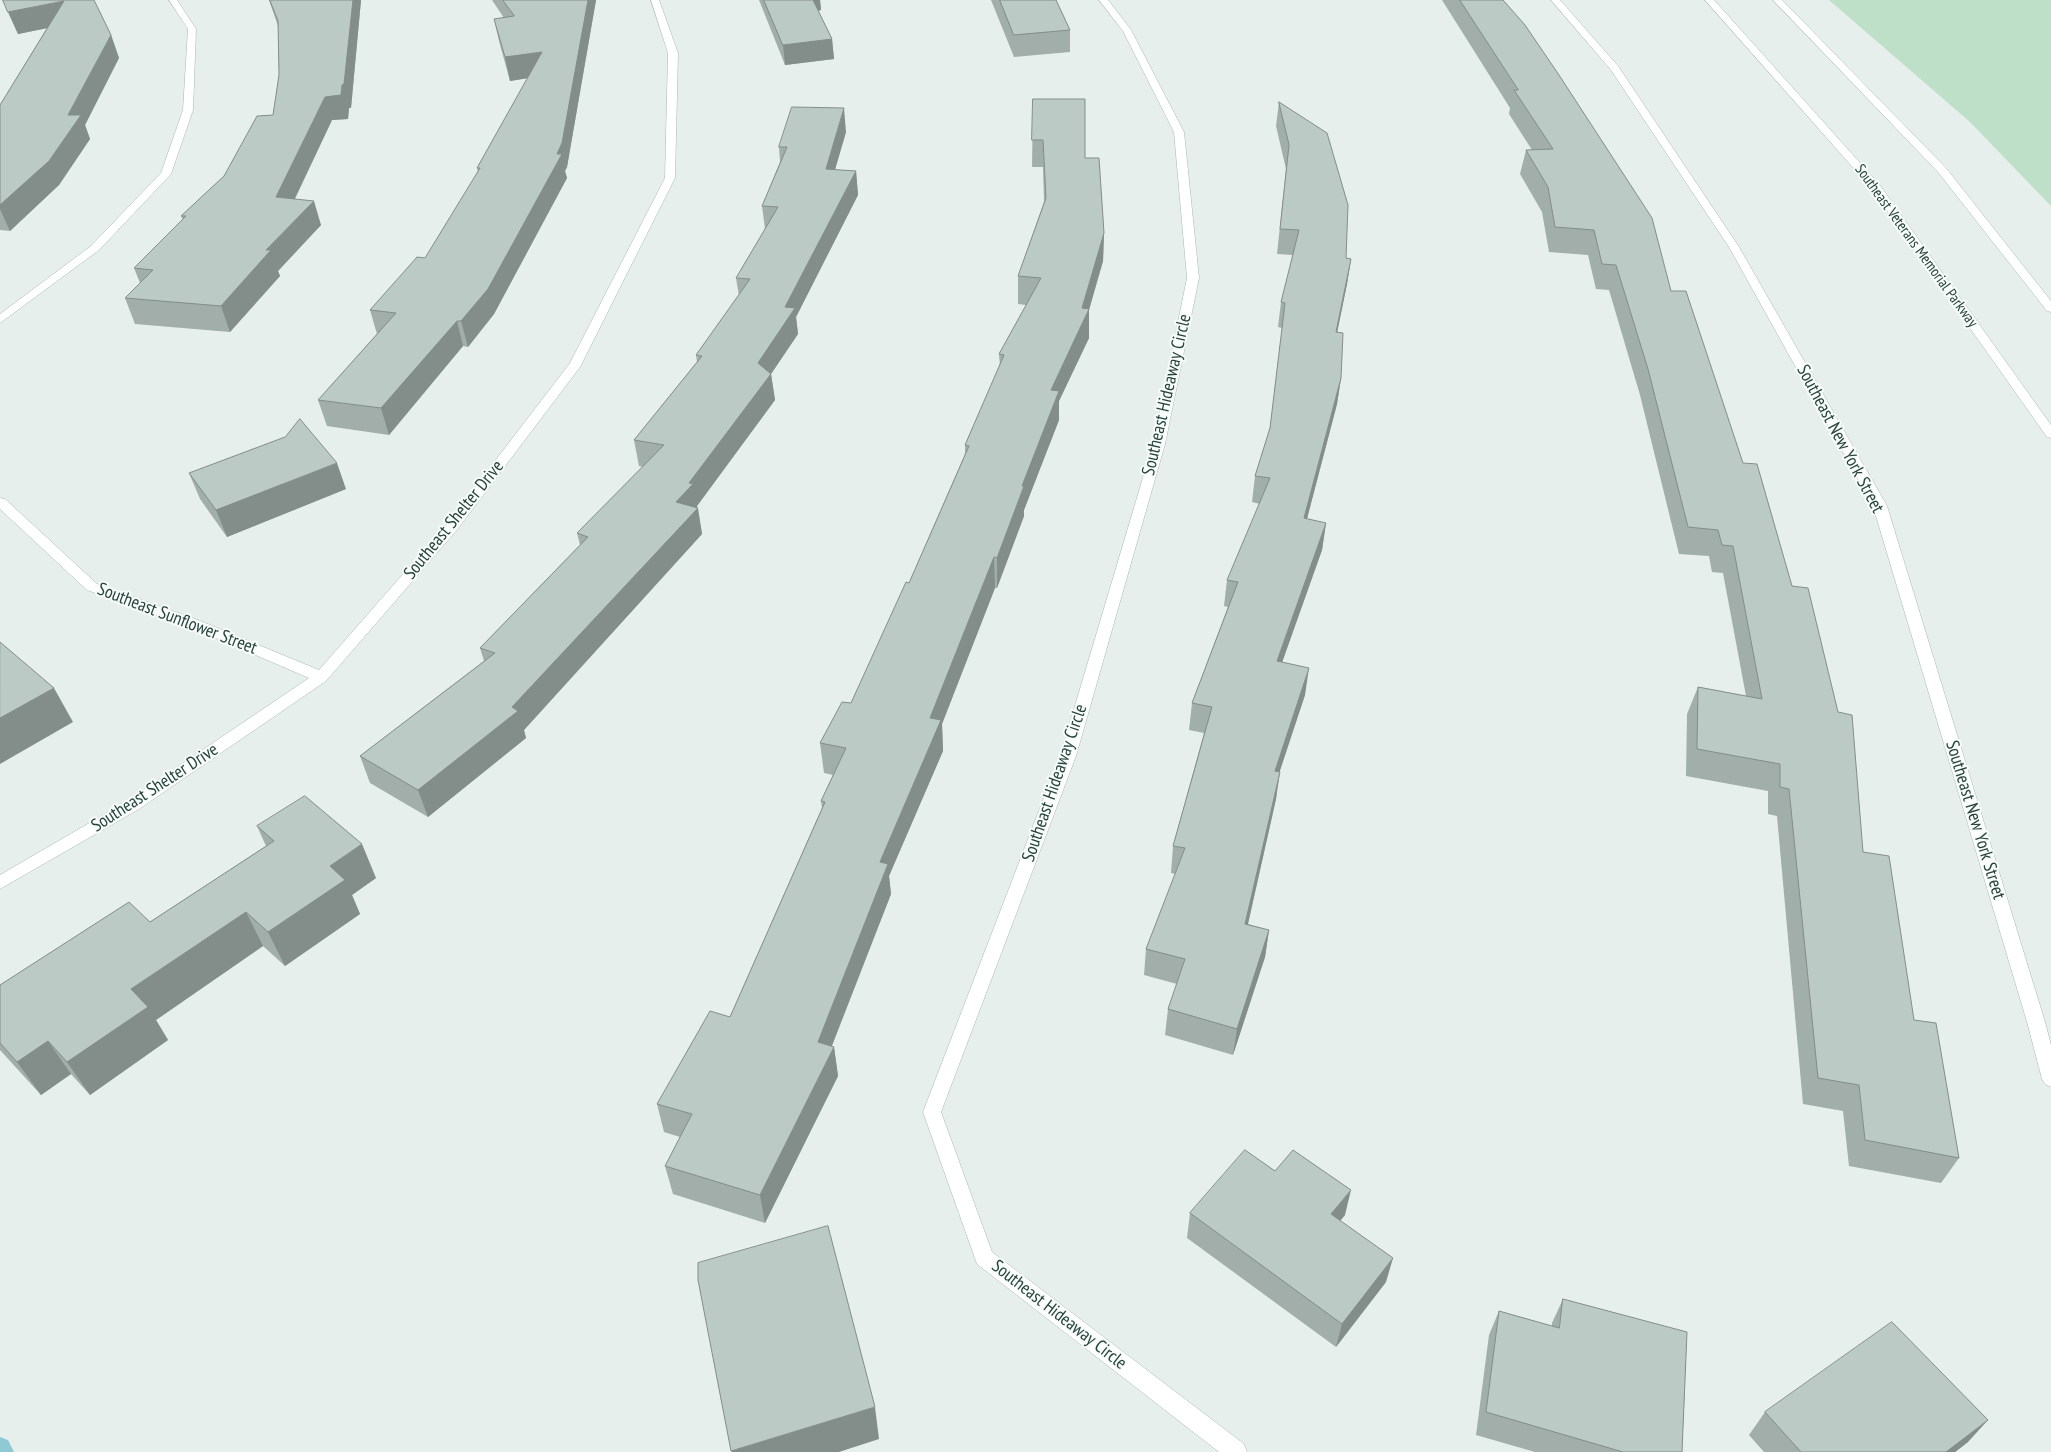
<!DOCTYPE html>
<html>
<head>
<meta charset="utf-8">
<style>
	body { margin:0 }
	canvas { display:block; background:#e6efeb }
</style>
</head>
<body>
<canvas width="2051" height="1452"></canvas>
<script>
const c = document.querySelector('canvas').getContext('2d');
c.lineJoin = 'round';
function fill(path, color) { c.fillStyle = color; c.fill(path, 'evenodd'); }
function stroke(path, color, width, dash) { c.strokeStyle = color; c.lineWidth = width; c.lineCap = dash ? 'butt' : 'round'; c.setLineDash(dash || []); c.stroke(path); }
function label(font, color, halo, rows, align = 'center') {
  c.font = font + ' "PT Sans Narrow",sans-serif'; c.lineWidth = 4; c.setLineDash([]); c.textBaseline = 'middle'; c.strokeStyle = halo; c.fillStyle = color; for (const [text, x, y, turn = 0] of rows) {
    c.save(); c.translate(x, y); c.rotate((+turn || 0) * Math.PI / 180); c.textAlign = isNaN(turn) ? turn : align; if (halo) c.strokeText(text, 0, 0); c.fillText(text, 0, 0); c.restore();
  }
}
const green = new Path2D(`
	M1829,0H2051V206L1970,122Z`);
const stream = new Path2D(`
	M0,1437L8,1440L14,1452H0Z`);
const minor = new Path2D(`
	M169,0H177L196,29L193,110L171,174L99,250L0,323V314L91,246L161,173L183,110L188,29Z
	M651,0H659L678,53L675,178L580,367L456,531L326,681L139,809L0,889V875L127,801L309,678L188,626L87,590L0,509V498L5,499L97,584L198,620L319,670L446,525L570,363L665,178L668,53Z
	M1099,0H1108L1131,30L1184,132L1199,278L1165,444L1076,756L941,1112L992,1252L1244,1444L1247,1452H1219L977,1264L923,1112L1060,756L1153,444L1187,278L1174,132L1123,31Z
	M1551,0H1560L1618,66L1739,247L1887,506L2045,1022L2051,1045V1087L2045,1084L2042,1079L2027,1022L1873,506L1729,247L1611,70Z`);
const secondary = new Path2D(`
	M1705,0H1714L1879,184L2051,425V438L2047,437L1871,188Z
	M1773,0H1782L1946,168L2051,301V312L2047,311L1938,172Z`);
const wall = new Path2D(`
	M3,0L111,35L119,58L85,125L90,139L59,185L10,231L0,230V105L47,28L18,34Z
	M269,0H361L351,108H349L348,119L332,120L295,199L321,225L278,271L280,276L230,332L135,324L125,298L140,283L134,268L183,220L181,216L224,176L273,115L279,75L278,26Z
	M492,0H596L567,167L565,171L567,178L494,314L468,347L463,346L389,435L327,426L318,400L377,334L370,310L425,258L478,172L477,168L528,78L510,81L499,41L494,19L504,18Z
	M759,0H820L821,10L818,11L832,39L834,59L785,65Z
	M991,0H1056L1070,30V52L1014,57Z
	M1442,0H1503L1671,291L1863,852L1914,1020L1959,1158L1941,1183L1849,1166L1843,1111L1803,1104L1777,816L1768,814V791L1686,776L1687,714L1698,687L1746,696L1723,573L1712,572L1709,556L1679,554L1640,395L1609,290L1596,289L1588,255L1549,252L1542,212L1520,174L1526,150H1532L1509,114L1510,108Z
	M1033,99L1085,158L1104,233L1103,261L1089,309V338L1059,401V420L1024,510V516L997,588H995L942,724L943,751L889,876L891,894L832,1046L834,1047L838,1076L765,1223L673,1194L665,1166L680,1137L664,1132L657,1104L730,1017L822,808L821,801L833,775L824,773L820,743L851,703L909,583L965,454V445L1000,366L999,354L1026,305L1018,304V276L1044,202L1043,167H1032Z
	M1279,102L1346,258L1351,259L1347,284L1337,332L1341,378L1337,404L1307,519L1326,523L1322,550L1282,662L1305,695L1279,771L1276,799L1248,924L1269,930L1265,957L1233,1055L1165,1035L1168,1009L1177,984L1144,975L1146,949L1176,874L1171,873L1173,846L1204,733L1189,730L1192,703L1228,607L1224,606L1227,580L1260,504L1252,502L1255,476L1270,428L1282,328L1278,327L1281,302L1293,255L1277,254L1286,169L1276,126Z
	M846,132L835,170L856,171L858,195L796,317L798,334L771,374L775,400L697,506L702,534L524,730L526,738L428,817L370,783L360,756L484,661L480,648L580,545L577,533L643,467L639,466L634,440L697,362L696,355L739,296L736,278L765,229L762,206L780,162L779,147Z
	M189,473L346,489L227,537L200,499Z
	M257,826L376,878L352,895L360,914L285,966L263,946L156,1020L168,1040L90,1095L71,1074L41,1095L0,1050V985L150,922L266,846Z
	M1275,1171L1345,1215L1340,1221L1386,1282L1336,1347L1187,1238L1190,1213Z
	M1563,1299L1682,1452H1535L1476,1435L1489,1335L1499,1311L1552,1326V1323Z
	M1765,1412L1968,1442L1955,1452H1764L1749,1435Z`);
const shadedWall = new Path2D(`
	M353,0H361L351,108H349L348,119L332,120L284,221L276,197Z
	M588,0H596L567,167L565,171L567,178L494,314L468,347L461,321Z
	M810,0H820L821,10L811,12Z
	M64,1L73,23L18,34L8,12Z
	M111,35L119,58L85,125L90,139L59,185L10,231L0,209V205L68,115Z
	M832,39L834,59L785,65L783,45Z
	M542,52L547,75L510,81L505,57Z
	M844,108L846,132L828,193L826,169Z
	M856,171L858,195L796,317L798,334L771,374L775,400L697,506V509L698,508L702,534L524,730L526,738L428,817L418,790L512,707L676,502L689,483L758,363L785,307Z
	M314,201L321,225L278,271L280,276L230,332L221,306L266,250Z
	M1104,233L1103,261L1089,310V338L1059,401V420L1024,510V516L997,588V558L1022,486L1051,390L1082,308Z
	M1351,259L1347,284L1332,358L1336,332Z
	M457,321L463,346L389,435L381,408Z
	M1341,378L1337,404L1300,545L1304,518Z
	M337,463L346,489L227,537L216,510Z
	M1326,523L1322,550L1273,688L1277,661Z
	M994,557L995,588L942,724L943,751L889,876L891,894L825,1063L834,1047L838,1076L765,1223L760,1195L818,1042L880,862L930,718Z
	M1309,668L1305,695L1271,798L1275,771Z
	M54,688L73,722L0,764V718Z
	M1280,772L1276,799L1242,950L1245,924Z
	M362,844L376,878L352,895L360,914L285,966L268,932L330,866Z
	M246,912L263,946L156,1020L168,1040L90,1095L67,1062L131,989Z
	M1269,930L1265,957L1233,1055L1237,1029Z
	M48,1041L71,1074L41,1095L17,1062Z
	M1351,1190L1345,1215L1325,1239L1331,1214Z
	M1393,1258L1386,1282L1336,1347L1342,1324Z
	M875,1407L879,1439L839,1452H732L731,1451Z
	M1988,1420L1968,1442L1955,1452H1946Z`);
const building = new Path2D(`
	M3,0H94L111,35L68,115H81L49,161L0,205V105L64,1L8,12Z
	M270,0H353L344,84L342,85L341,95L325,97L276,197L314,201L266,250H271L221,306L125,298L153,270L134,268L186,216H181L224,176L257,116L273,115L279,75L278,21Z
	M503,0H588L562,143L557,154H562L488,289L461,321H457L381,408L318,400L396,313L370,310L417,257L425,258L480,168H477L542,52L505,57L494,19L514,16Z
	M764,0H813L832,39L783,45Z
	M1000,0H1056L1070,30L1014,35Z
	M1460,0H1503L1525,25L1559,75L1652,218L1671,291H1686L1743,463L1757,464L1792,586L1808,588L1838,712L1852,715L1863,852L1889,856L1914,1020L1936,1023L1959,1158L1865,1140L1859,1085L1818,1078L1789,789L1780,787V764L1697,749L1698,687L1762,699L1733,546L1722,545L1718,530L1688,527L1648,369L1616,265L1602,264L1594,230L1555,227L1548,187L1526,150L1553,149L1514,90H1518Z
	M1033,99H1085V158H1099L1104,233L1082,308L1089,309L1051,390L1059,391L1022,486H1024L997,558L994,557L930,718L941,720L880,862L888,864L818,1042L834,1047L760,1195L665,1166L692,1114L657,1104L710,1011L730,1017L825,802L821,801L846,748L820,743L842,702L851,703L906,582L909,583L969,446L965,445L1004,355L999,354L1041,278L1018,276L1046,198L1043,140H1032Z
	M1279,102L1327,133L1348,205L1346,258L1351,259L1336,332L1343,333L1341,378L1304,518L1326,523L1277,661L1309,668L1275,771L1280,772L1245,924L1269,930L1237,1029L1168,1009L1185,959L1146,949L1185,848L1173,846L1212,707L1192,703L1238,582L1227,580L1270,478L1255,476L1270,428L1285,303L1281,302L1299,230L1280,229L1289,145Z
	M792,107L844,108L826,169L856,171L785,307L795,308L758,363L771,374L689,483L693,484L676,502L698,508L512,707L518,711L418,790L360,756L495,653L480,648L588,537L577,533L664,445L634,440L702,356L696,355L750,279L736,278L778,207L762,206L787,147H779Z
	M300,419L337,463L216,510L189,473L285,437Z
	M0,642L54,688L0,718Z
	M305,796L362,844L330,866L345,880L268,932L246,912L131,989L148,1007L67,1062L48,1041L17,1062L0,1043V985L129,902L150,922L274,841L257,826Z
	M1245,1150L1275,1171L1293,1150L1351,1190L1331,1214L1393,1258L1342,1324L1190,1213Z
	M828,1226L875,1407L731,1451L698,1280V1263Z
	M1563,1299L1687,1332L1682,1452H1623L1486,1412L1499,1311L1559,1328Z
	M1892,1322L1988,1420L1946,1452H1801L1765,1412Z`);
const farStreetnames = [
	["Southeast Veterans Memorial Parkway",1916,246,54]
];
const streetNames = [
	["Southeast Hideaway Circle",1167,395,-77],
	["Southeast New York Street",1840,439,62],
	["Southeast Shelter Drive",454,520,-51],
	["Southeast Sunflower Street",177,619,21],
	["Southeast Hideaway Circle",1055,783,-71],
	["Southeast Shelter Drive",155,788,-33],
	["Southeast New York Street",1975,820,73],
	["Southeast Hideaway Circle",1059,1315,38]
];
fill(green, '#bfe0c8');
fill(stream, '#8ec9d4');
stroke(minor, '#a8b8b2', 1);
stroke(secondary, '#a4bbb3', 1);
fill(minor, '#fff');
fill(secondary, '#fff');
fill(wall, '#a1aea9');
fill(shadedWall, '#838d89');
fill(building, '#bbcac4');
stroke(building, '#838d89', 1);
label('15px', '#24423a', '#f7fbf9', farStreetnames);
label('18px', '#24423a', '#f7fbf9', streetNames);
</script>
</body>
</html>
